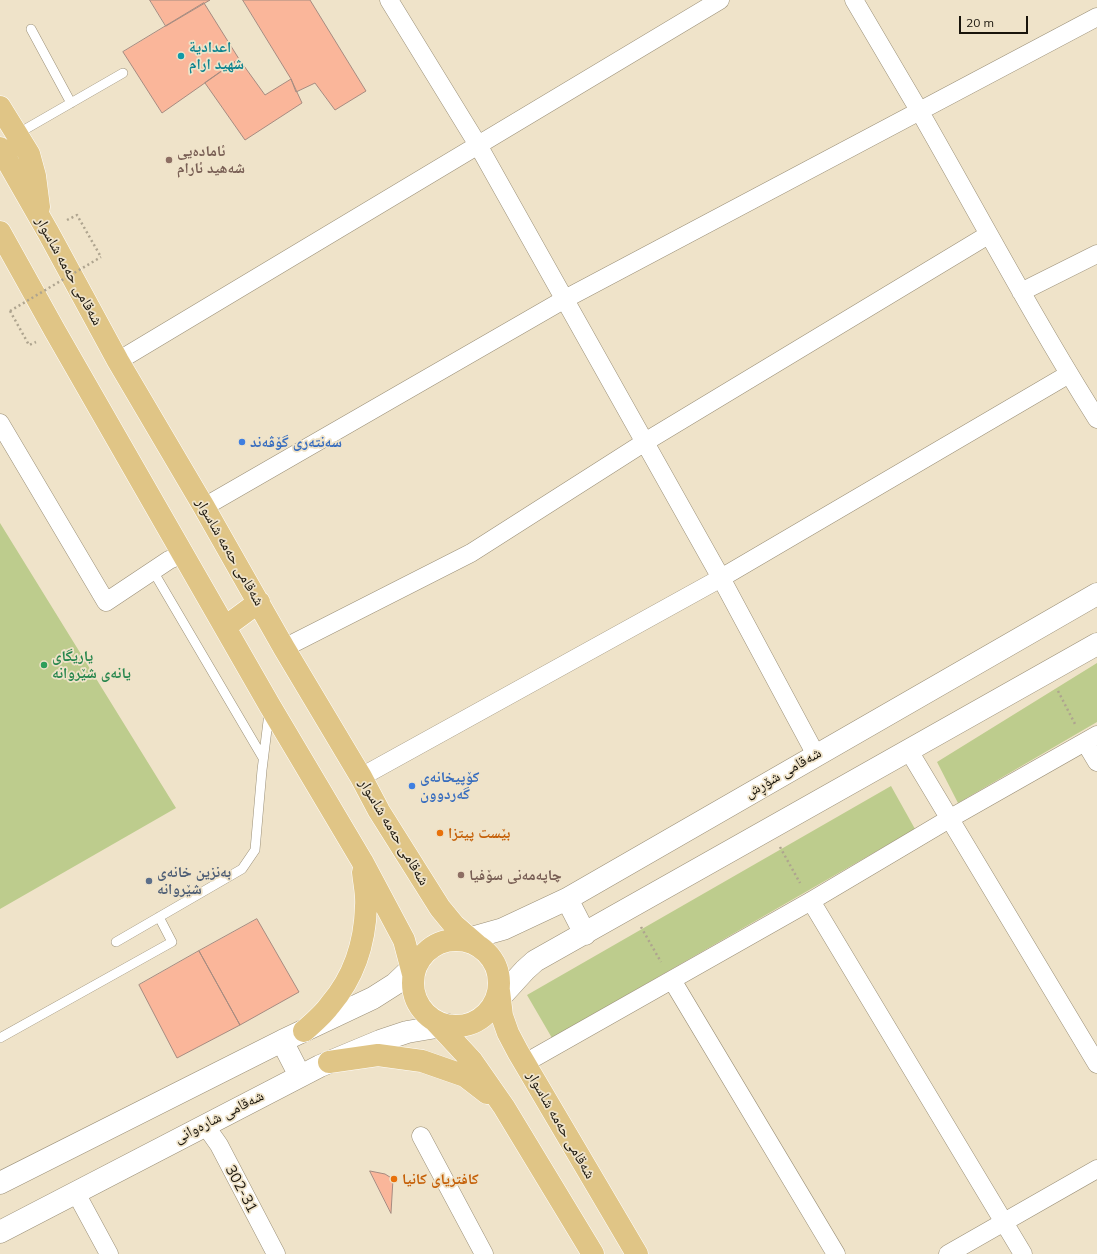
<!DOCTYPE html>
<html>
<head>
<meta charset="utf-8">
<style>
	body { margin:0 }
	#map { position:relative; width:1097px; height:1254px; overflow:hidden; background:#efe3c9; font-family:Mulish,sans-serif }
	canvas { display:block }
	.scale { position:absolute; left:959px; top:16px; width:69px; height:18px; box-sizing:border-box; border:2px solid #19140b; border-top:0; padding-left:5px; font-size:12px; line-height:14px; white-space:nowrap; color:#19140b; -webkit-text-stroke:3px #efe3c9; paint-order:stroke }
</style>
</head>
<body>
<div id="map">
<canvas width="1097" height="1254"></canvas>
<div class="scale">20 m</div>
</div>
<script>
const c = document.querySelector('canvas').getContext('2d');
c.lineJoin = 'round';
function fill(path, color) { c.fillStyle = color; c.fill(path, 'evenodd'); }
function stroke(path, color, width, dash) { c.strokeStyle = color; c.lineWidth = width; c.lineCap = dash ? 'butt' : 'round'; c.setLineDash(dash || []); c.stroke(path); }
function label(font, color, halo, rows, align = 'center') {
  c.font = font + ' Mulish,"Noto Naskh Arabic",sans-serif'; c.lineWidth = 3.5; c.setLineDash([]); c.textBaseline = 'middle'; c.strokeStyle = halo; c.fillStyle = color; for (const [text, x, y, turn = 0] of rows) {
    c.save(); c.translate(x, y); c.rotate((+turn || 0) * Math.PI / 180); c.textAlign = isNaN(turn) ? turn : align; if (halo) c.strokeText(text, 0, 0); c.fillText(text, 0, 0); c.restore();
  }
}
const green = new Path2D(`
	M0,523L176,808L0,909Z
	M1097,663V722L958,803L937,762Z
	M891,786L915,829L552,1038L527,995Z`);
const building = new Path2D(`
	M150,0H210L166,26Z
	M243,0H310L366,91L335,110L315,83L296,92L291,79Z
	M204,3L239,59L162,113L123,52Z
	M239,59L265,95L291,79L302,103L245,140L205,83Z
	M257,919L299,992L240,1025L199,951Z
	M199,951L240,1025L177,1058L139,985Z
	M370,1171L385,1174L393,1179L391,1213Z`);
const path = new Path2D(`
	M67,220L77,215L101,257
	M10,311L29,345L36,342
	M1058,691L1075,724
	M780,847L800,883
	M641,927L661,962`);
const lane = new Path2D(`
	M31,29L71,103
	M17,134L123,73
	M153,571L263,758
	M116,942L242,869L255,850L262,770L269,713
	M0,1038L172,942L159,917`);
const street = new Path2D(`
	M389,0L478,145L721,578L816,755
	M854,0C876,37 898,74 920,112C979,215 1034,319 1097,419
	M1021,292L1097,254
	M118,361L720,0
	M0,423L106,602L169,560L183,554
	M204,507L565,299L1097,17
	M284,648L471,553L645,442L988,235
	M1085,742L1097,762
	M909,751L1097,1064
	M361,777L721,578L1069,374
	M811,901L1023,1254
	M672,980L836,1254
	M525,1063L811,901L949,819L1097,735
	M205,1125L219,1145L276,1254
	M421,1136L484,1254
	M76,1193L109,1254
	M948,1254L1097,1169`);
const secondary = new Path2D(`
	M567,899L585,934
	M464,940L503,929L567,899L1097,594
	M494,1004L525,970L535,961L1097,644
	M282,1041L300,1076
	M0,1183L282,1041L373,998L395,984L418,962
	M0,1232L320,1066L380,1041L407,1032L448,1025`);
const primary = new Path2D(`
	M0,107L29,154L35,176L39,207
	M0,148L48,232L118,361L204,507L284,648L361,777L379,811L440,908L454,925L477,945
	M0,232L55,331L270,706L362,861L404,940L413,974
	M225,627L259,602
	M413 983a43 43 0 1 1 86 0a43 43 0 1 1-86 0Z
	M499,991L502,1016L508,1033L518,1052L637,1254
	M435,1021L472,1061L504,1107L593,1254
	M304,1031C313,1023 323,1015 330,1005C354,977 365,942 366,906C367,895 364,883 363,872
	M329,1062L378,1055L422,1061L465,1076L487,1093`);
const pathBridge = new Path2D(`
	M10,311L101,257`);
const markers = [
	[181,56,4,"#0f9aa8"],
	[169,160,4,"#8d6e63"],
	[242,442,4,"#3f7fe0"],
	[44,665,4,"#2e9e5b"],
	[412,786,4,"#3f7fe0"],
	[440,833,4,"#e8710a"],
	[461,875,4,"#8d6e63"],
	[149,881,4,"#5c6f8a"],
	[394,1179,4,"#e8710a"]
];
const cultureNames = [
	["اعدادية",189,47],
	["شهيد ارام",189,64]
];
const educationNames = [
	["ئامادەیی",177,151],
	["شەهید ئارام",177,168],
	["چاپەمەنی سۆفیا",469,875]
];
const streetNames = [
	["شەقامی حەمە شاسوار",69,271,61],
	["شەقامی حەمە شاسوار",230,552,60],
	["شەقامی شۆڕش",783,773,-30],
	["شەقامی حەمە شاسوار",394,832,59],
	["شەقامی شارەوانی",219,1117,-27],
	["شەقامی حەمە شاسوار",561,1125,60],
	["302-31",241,1189,62]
];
const shopNames = [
	["سەنتەری گۆڤەند",250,442],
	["کۆپیخانەی",420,777],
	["گەردوون",420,794]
];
const leisureNames = [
	["یاریگای",52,656],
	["یانەی شێروانە",52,673]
];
const foodNames = [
	["بێست پیتزا",448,833],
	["کافتریای کانیا",402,1179]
];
const serviceNames = [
	["بەنزین خانەی",157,872],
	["شێروانە",157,889]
];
fill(green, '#bdcc8d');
fill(building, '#fab69a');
stroke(building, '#a68b80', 1);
stroke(lane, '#9a8f77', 10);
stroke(street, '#9a8f77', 19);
stroke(secondary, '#9a8f77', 23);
stroke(primary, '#fff', 23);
stroke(path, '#aea48f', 2.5, [2, 3]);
stroke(lane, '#fff', 9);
stroke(street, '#fff', 18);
stroke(secondary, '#fff', 22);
stroke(primary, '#e0c586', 22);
stroke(pathBridge, '#aea48f', 2.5, [2, 3]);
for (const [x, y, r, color] of markers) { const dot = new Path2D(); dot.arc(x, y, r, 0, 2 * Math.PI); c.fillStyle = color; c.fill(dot); stroke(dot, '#efe3c9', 1.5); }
label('bold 15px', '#0d838f', '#efe3c9', cultureNames, 'left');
label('bold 15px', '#785e54', '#efe3c9', educationNames, 'left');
label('15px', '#19140b', '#efe3c9', streetNames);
label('bold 15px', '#366cbe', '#efe3c9', shopNames, 'left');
label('bold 15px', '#27864d', '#efe3c9', leisureNames, 'left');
label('bold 15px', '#c56008', '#efe3c9', foodNames, 'left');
label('bold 15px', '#4e5e75', '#efe3c9', serviceNames, 'left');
</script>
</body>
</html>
